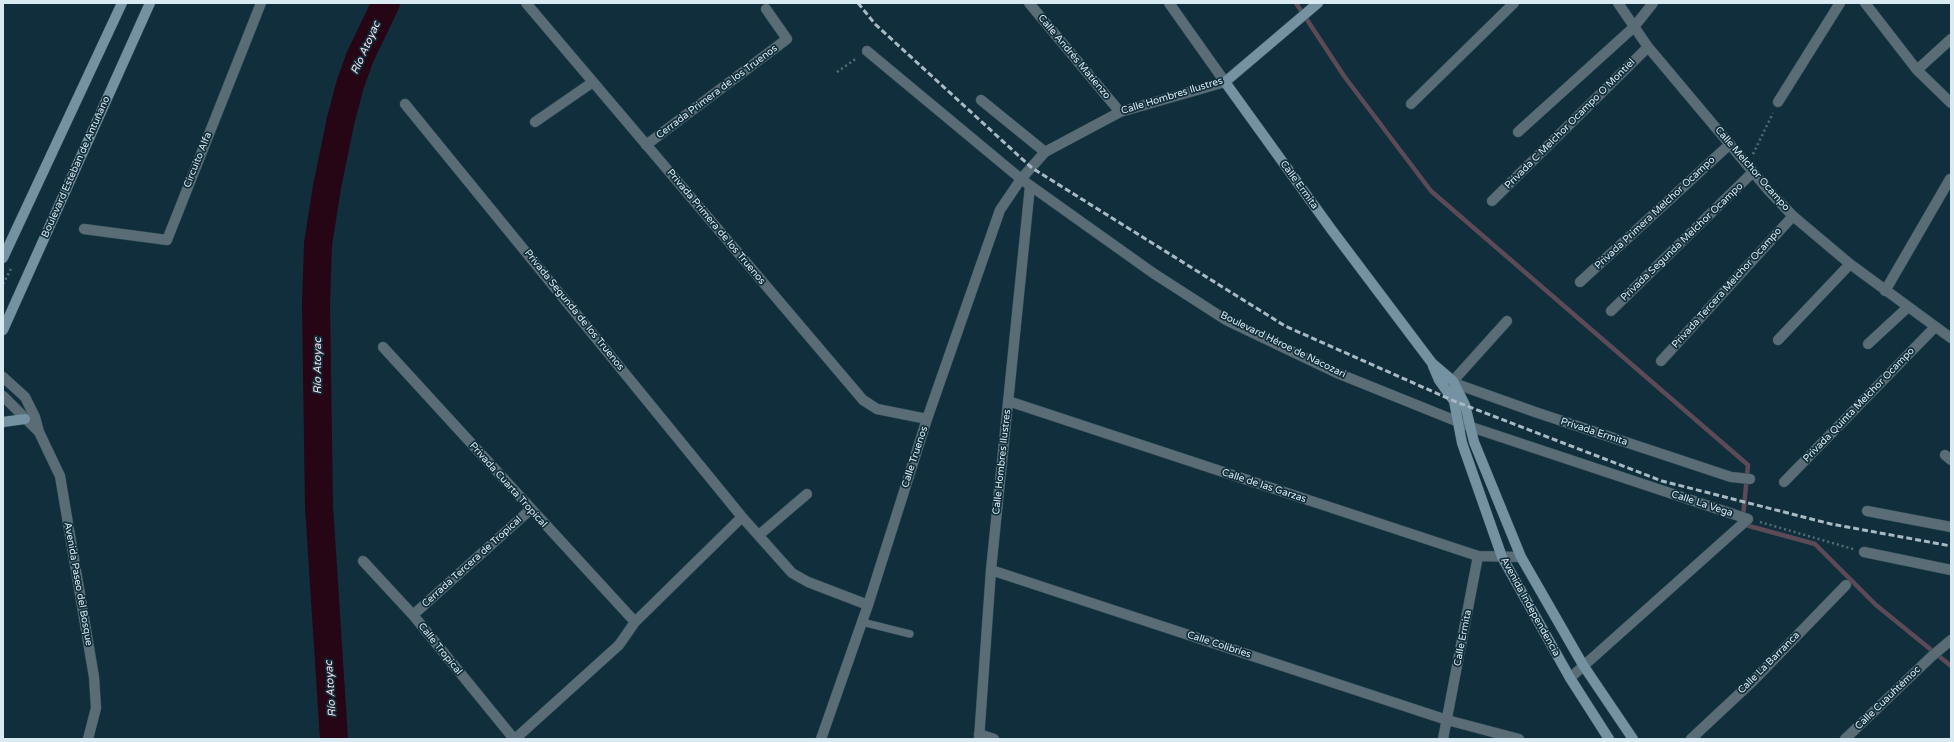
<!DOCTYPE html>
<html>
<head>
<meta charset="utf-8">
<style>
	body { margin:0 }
	#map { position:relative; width:1954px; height:742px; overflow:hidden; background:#102e3b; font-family:"Varela Round",sans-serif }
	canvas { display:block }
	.frame { position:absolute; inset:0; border:4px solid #daeaf2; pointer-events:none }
</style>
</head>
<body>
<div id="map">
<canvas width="1954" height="742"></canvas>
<div class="frame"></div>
</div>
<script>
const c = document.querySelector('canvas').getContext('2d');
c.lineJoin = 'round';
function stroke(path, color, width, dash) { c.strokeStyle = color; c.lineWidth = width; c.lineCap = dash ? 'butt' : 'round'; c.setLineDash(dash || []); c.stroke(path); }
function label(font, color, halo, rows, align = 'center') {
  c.font = font + ' "Varela Round",sans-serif'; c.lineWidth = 3.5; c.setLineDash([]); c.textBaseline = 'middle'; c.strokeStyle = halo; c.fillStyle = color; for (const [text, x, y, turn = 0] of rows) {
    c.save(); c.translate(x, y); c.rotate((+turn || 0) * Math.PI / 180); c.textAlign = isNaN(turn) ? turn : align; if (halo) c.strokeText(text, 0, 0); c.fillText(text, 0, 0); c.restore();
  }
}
const stream = new Path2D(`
	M1296,3L1344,76L1431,191L1748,465L1743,517
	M1742,524L1815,544L1876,605L1951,666`);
const river = new Path2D(`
	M334,739L319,506L316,305L318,244L327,187L341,119L350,85L360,57L386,3`);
const path = new Path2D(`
	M837,72L857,58
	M1753,154L1773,113
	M3,284L11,269
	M1760,522L1853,549`);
const lane = new Path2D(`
	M862,622L910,634`);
const street = new Path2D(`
	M526,3L863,400L877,409L927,419
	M1029,3L1120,112
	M1618,3L1648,47L1769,191L1793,216L1850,264L1951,338
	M1865,3L1917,70L1951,103
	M867,51L1021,179L1153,273L1226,320L1337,373L1471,427L1748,519
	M1917,70L1951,39
	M981,100L1045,152
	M1778,102L1840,3
	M405,104L742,517L792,573L808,582L868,605
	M1411,104L1514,3
	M535,122L593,82
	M1518,132L1634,27L1653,3
	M646,145L787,39L766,9
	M1492,201L1648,47
	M84,229L167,240L261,3
	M1580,282L1730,144
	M1885,291L1950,179
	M1611,311L1753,172
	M1778,340L1850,264
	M1868,344L1908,307
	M383,347L635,622
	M1661,361L1793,216
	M3,377L25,397L35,417L39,432L60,476L94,677L96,708L88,739
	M1448,381L1535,412L1731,477L1750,479
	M1453,381L1507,321
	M3,396L39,432
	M1008,401L1478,556L1521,557
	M1945,455L1951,460
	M1784,482L1935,327
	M1867,511L1951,527
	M759,535L807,494
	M1864,552L1951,570
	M363,561L413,615L514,739
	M991,570L1447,720L1519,739
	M413,615L531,509
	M1570,678L1748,519
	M979,734L994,739
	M515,739L619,645L635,622L742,517
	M821,739L868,605L927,419L1000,210L1021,179L1045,152L1120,112L1225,82L1169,3
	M979,739L991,570L1030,186
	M1443,739L1478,556
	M1691,739L1753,681L1846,585
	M1845,739L1932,656L1951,640`);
const secondary = new Path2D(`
	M1318,3L1225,82L1331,229L1432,363L1453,381L1465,405L1474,442L1521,557L1583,665L1633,739
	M3,258L122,3
	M3,330L150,3
	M1433,366L1439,380L1454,401L1462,443L1502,557L1570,678L1609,739
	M3,422L25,419`);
const rail = new Path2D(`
	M858,3L875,24L1032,168L1285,326L1454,401L1662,481L1831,524L1951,546`);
const streetNames = [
	["Calle Andrés Matienzo",1074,57,50],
	["Cerrada Primera de los Truenos",717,92,-37],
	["Calle Hombres Ilustres",1172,96,-17],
	["Privada C Melchor Ocampo O Montiel",1570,124,-45],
	["Circuito Alfa",198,160,-68],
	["Boulevard Esteban de Antuñano",76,167,-66],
	["Calle Melchor Ocampo",1752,169,49],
	["Calle Ermita",1299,185,54],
	["Privada Primera Melchor Ocampo",1655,213,-43],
	["Privada Primera de los Truenos",716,227,50],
	["Privada Segunda Melchor Ocampo",1682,242,-44],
	["Privada Tercera Melchor Ocampo",1727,288,-48],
	["Privada Segunda de los Truenos",574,310,51],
	["Boulevard Héroe de Nacozari",1283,345,26],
	["Privada Quinta Melchor Ocampo",1859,405,-46],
	["Privada Ermita",1594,432,18],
	["Calle Truenos",915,457,-72],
	["Calle Hombres Ilustres",1002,462,-84],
	["Privada Cuarta Tropical",508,485,48],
	["Calle de las Garzas",1264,486,18],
	["Calle La Vega",1702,504,18],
	["Cerrada Tercera de Tropical",472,562,-42],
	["Avenida Paseo del Bosque",78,584,80],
	["Avenida Independencia",1530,607,61],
	["Calle Ermita",1463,638,-79],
	["Calle Colibríes",1219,645,18],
	["Calle Tropical",440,649,51],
	["Calle La Barranca",1769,663,-45],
	["Calle Cuauhtémoc",1888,698,-44]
];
const waterNames = [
	["Río Atoyac",366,48,-66],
	["Río Atoyac",318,366,-90],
	["Río Atoyac",331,689,-94]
];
stroke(stream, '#5c4a57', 4.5);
stroke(river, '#260515', 28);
stroke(lane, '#304c58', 8);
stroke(street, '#304c58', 11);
stroke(secondary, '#304c58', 11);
stroke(path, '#536d78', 2.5, [2, 3]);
stroke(lane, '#5a6d76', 7);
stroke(street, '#5a6d76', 10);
stroke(secondary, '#7492a1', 10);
stroke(rail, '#a8bbc4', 3, [6, 3]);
label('10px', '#daeaf2', '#102e3b', streetNames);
label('italic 11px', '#f9dbe5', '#102e3b', waterNames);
</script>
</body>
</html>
